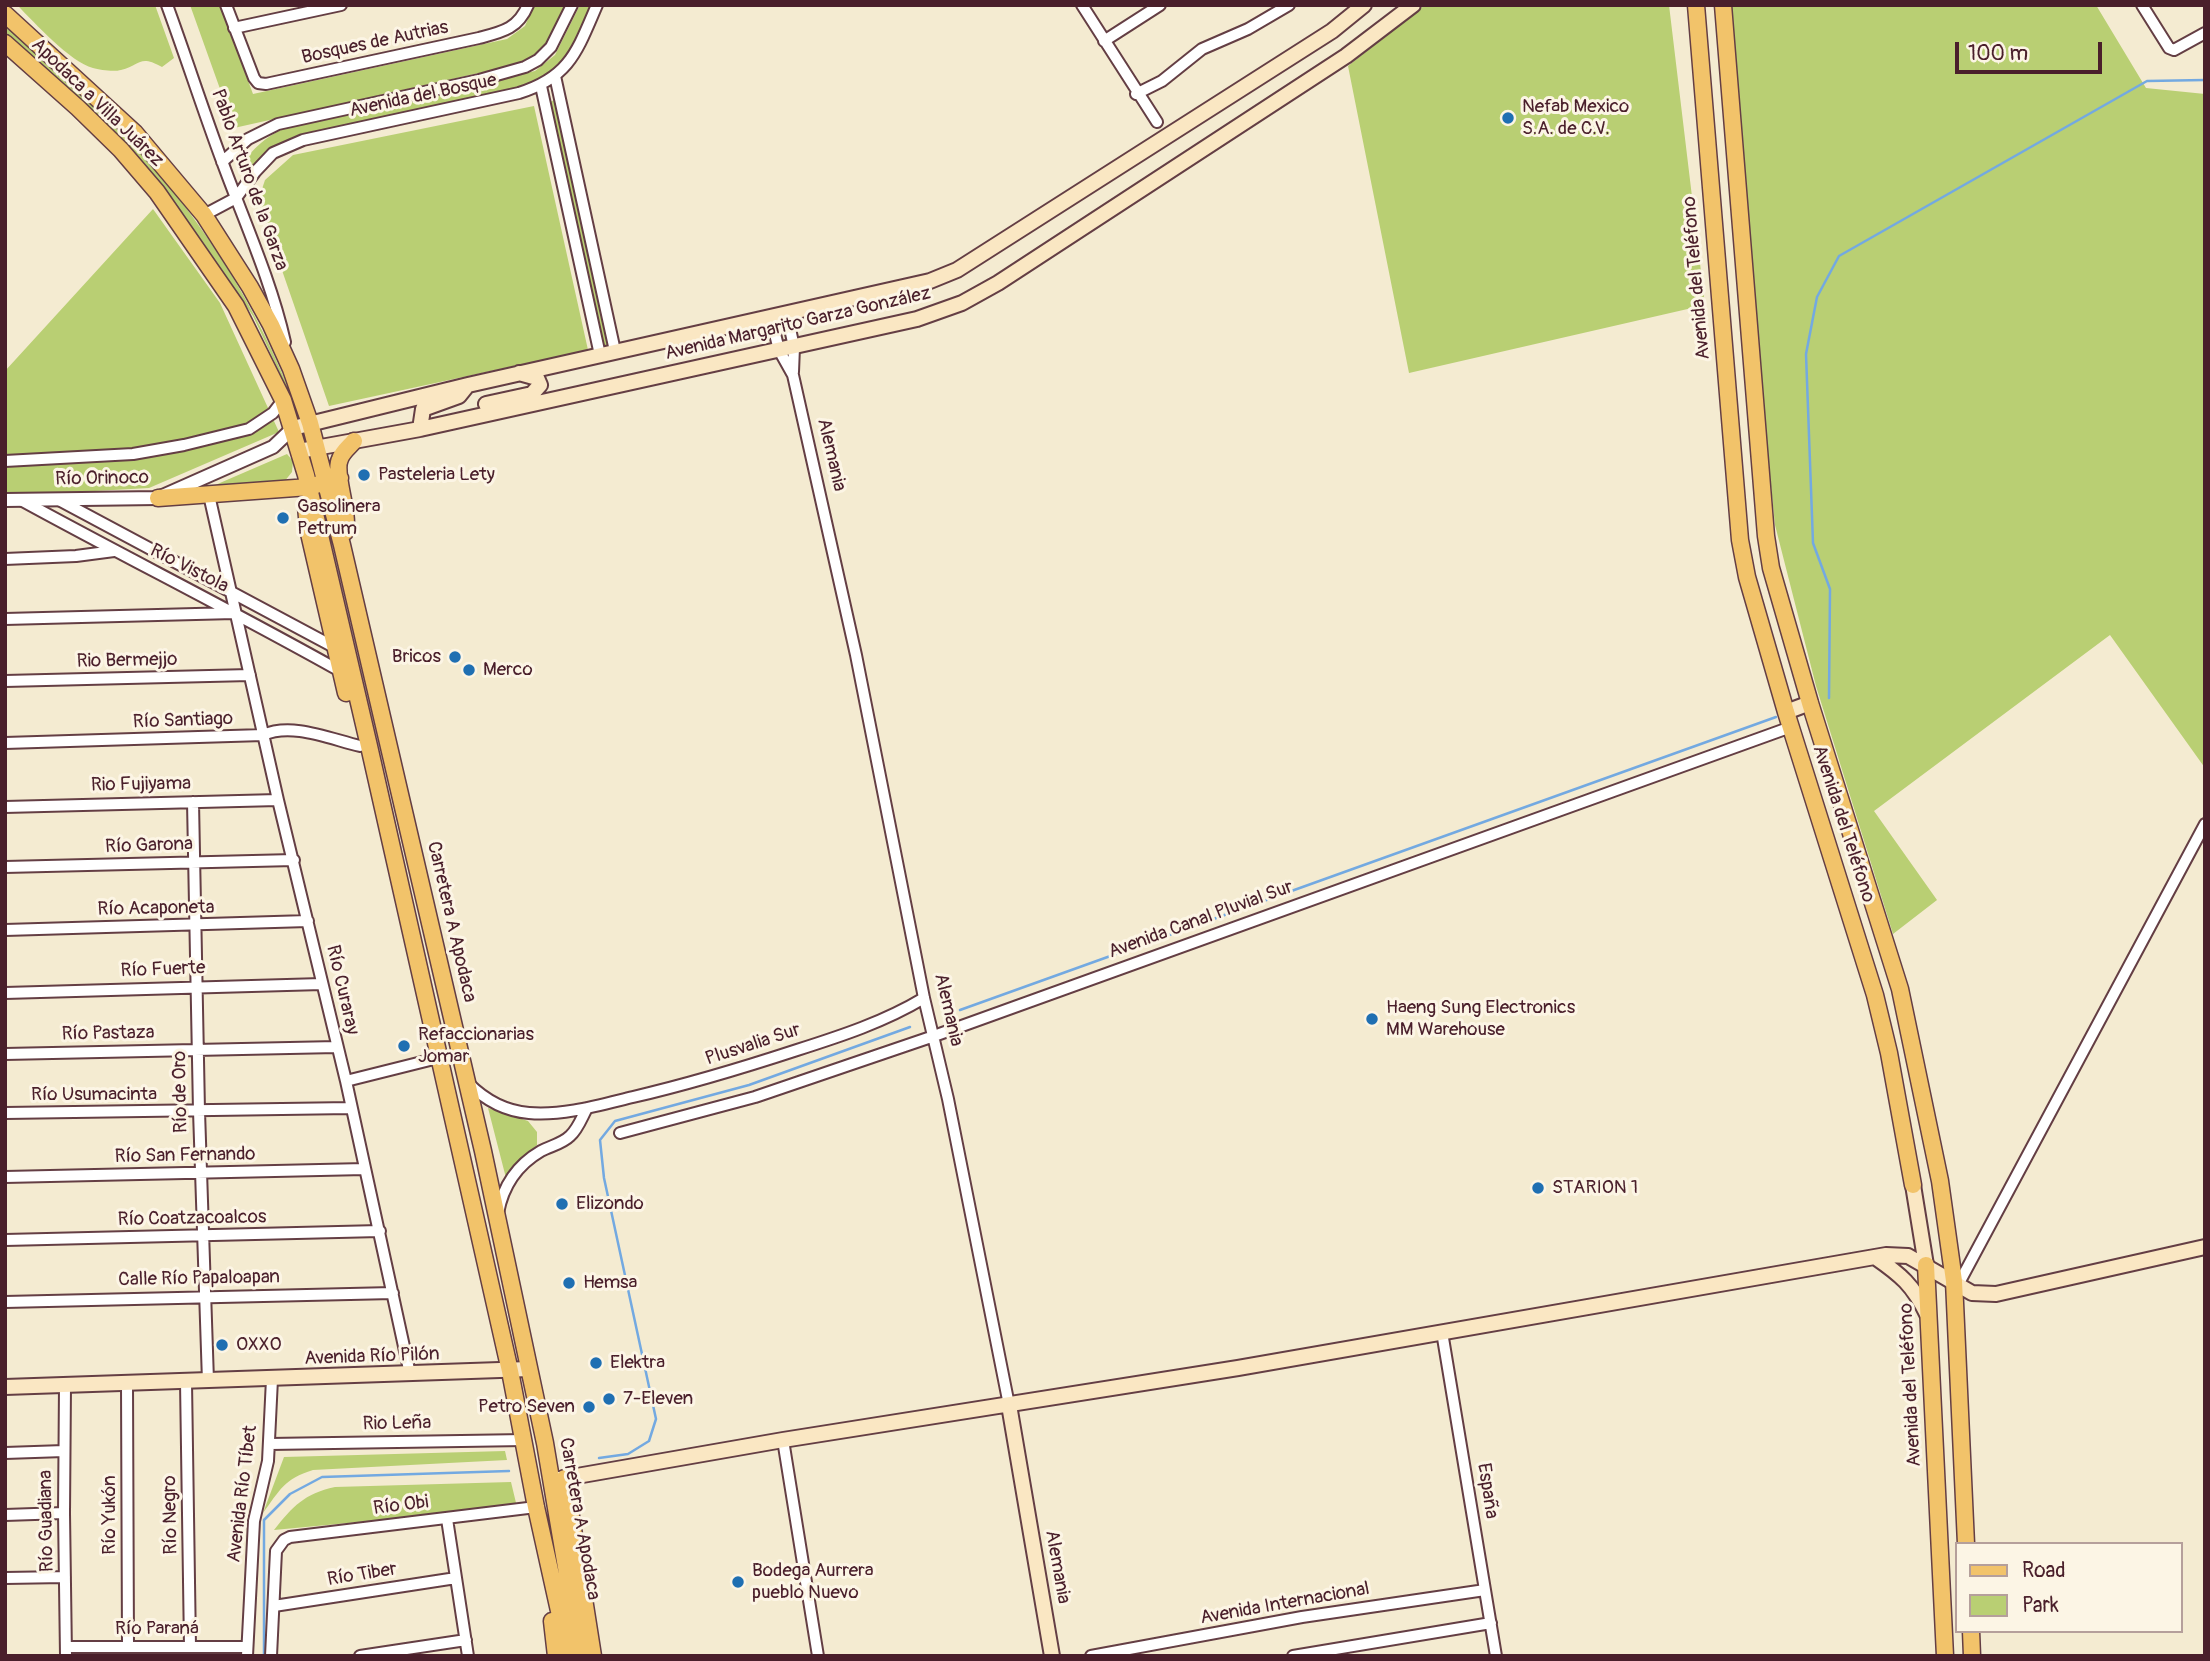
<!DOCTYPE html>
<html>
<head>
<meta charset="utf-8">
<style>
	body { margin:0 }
	#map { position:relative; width:2210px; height:1661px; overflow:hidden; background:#f4ebd1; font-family:Pangolin,sans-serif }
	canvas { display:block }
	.frame { position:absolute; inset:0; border:7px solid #4a1f2b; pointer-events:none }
	.legend { position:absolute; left:1955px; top:1542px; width:228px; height:91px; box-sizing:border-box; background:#fcf5e5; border:2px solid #b59f9b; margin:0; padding:9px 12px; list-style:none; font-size:21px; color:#4a1f2b }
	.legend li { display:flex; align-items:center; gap:14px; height:35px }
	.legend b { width:35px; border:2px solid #b59f9b }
	.scale { position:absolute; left:1955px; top:42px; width:147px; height:32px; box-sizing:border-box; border:4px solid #4a1f2b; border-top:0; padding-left:9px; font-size:21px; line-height:24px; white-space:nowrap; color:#4a1f2b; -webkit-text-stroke:5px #fcf5e5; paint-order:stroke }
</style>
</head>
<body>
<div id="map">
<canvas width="2210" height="1661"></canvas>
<div class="frame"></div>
<ul class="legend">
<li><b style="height:9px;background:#f2c36a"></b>Road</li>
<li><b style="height:19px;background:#b9cf73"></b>Park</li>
</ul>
<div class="scale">100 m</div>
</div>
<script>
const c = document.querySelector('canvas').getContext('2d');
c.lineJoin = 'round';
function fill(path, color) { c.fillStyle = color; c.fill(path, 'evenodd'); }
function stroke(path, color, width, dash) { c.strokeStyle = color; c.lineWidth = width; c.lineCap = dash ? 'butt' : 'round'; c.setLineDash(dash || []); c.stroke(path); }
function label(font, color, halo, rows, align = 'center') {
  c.font = font + ' Pangolin,sans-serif'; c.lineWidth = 6; c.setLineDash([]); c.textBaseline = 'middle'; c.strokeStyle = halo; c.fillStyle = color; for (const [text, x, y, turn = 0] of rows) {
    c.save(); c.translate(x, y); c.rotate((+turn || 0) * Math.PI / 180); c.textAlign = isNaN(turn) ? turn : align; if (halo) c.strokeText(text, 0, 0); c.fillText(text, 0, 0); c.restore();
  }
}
const green = new Path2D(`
	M17,5H155L174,58L162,67C139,54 141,65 121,70C114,72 100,70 93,68C70,62 35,23 17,5Z
	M190,5H220L253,94L507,39L525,26L534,5H565C553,34 549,51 519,64L234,128Z
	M580,5H592L569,54L550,76L524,88L293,137L267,150L251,168L246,159C258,143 271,134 289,126L535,71L555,55Z
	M1425,5H1669L1705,305L1409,373L1348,66Z
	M1729,5H2096L2146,88L2205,94V768L2110,635L1874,811L1937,900L1893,934L1816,686L1775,525L1749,273Z
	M5,23C41,56 79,89 114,124C195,207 258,304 298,413L296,414L285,384L253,316L183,214L112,132L5,33Z
	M556,99L609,350L605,351L550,102Z
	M534,106L588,350L329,406L258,201L265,180L293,155Z
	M153,209L220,303L279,432L149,488L5,496V371Z
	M287,454L293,461L292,472L284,482L199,492Z
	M488,1108L528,1121L537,1132V1145L513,1167L506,1178Z
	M505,1451L507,1460L313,1470C284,1479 280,1490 263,1513L284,1457Z
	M511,1482L517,1507L274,1530C293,1506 304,1494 335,1487Z`);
const stream = new Path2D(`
	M1829,698L1830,589L1813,543L1806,354L1817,297L1839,256L2147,81L2205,80
	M960,1010L1776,717
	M599,1458L628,1454L649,1441L656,1419L604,1178L600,1140L615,1121L749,1085L910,1027
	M264,1656V1520L290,1494L322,1477L509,1471`);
const minor = new Path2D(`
	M167,5C186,57 203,110 222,161C244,221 271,280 285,342
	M226,5L254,78L258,83L266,84L479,38C502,32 518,29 528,5
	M1082,5L1157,122
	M2142,5L2169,48L2174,50L2205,33
	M234,28L341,5
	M1104,41L1160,5
	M555,76L615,351
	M541,86L600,355
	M1136,94L1162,81L1202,49L1248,29L1289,5
	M222,162L248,139L278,124L479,80L525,67L538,60L551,47L572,5
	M204,215L236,198L255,172L273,153L303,140L519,93C570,77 577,51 597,5
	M787,315L794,347L793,372
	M771,318L779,350L793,375L856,655L924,998L948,1099L1009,1405
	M5,461L133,454L184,445L249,429L273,413L283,400
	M209,495L278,800L346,1081L410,1374
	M21,500C127,558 235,612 340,671
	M59,500L334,647
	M5,559L76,556L114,551
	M5,619L234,613
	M5,681L250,675
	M5,743L263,735C292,722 330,739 360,746
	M193,802L199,1111L208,1381
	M5,807L278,800
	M5,867L294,860
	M5,930L308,921
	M5,993L322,984
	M5,1054L337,1047
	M346,1081L438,1058
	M468,1083C485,1100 504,1111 529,1113C563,1116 600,1105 633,1097C689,1084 742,1068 797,1050C841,1036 884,1022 924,998
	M5,1113L351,1108
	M620,1133L755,1097L934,1036L1791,727
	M5,1177L365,1169
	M498,1213C503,1186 517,1165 541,1151C550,1146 562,1144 570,1136C578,1129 582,1117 587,1108
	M5,1240L380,1231
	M1958,1285L2205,824
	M5,1302L393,1293
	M1442,1332L1496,1656
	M186,1382L190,1647
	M127,1384L128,1647
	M65,1386L64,1513L66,1656
	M783,1440L818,1656
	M270,1444L525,1440
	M5,1453L64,1451
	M5,1515L64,1513
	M447,1519L468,1656
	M5,1578L65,1577
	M274,1606L456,1578
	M67,1647H247
	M247,1656L254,1521L268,1461L272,1379
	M271,1656L276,1551L284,1540L290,1537L536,1507
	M360,1656L466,1640
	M1091,1656L1302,1617L1485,1590
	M1293,1656L1491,1623`);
const tertiary = new Path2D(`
	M5,500L158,498L273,447L293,428`);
const secondary = new Path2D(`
	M486,404L532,394L540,385L537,378L519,373
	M293,428L468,385L930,281L957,270L1332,31L1364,5
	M420,429L423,409L459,396L467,386
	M299,451L420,429L917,319L962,303L998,283L1346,56L1413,5
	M1786,712L1810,703
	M1913,1185L1926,1265
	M1875,1257C1901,1275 1913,1285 1927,1314
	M5,1387L529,1369
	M1009,1405L1052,1656
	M554,1480L783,1440L1238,1368L1886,1255L1908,1256L1972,1293L1996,1294L2205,1247`);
const primary = new Path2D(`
	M1696,5L1740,540L1747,577L1786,712L1875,995L1889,1053L1913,1185
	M1723,5L1766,536L1771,568L1810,703L1900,989L1940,1181L1954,1281L1966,1544
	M5,14L135,133L204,215L250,287L271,325L291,369L310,423L342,545L483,1151L545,1443L581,1656
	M5,43L78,108L121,150L157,192L236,306L283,400L306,475L369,746L510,1371L536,1507L569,1656
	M158,498L309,487L340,478
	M306,506L308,529L346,693
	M345,532C350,512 333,473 340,459C342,452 350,446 354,441
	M1926,1265L1945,1656
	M565,1478L593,1656
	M552,1621L556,1656
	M1971,1631L1972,1656`);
const markers = [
	[1508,118,7,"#1f6fb2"],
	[364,475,7,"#1f6fb2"],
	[283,518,7,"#1f6fb2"],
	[455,657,7,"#1f6fb2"],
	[469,670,7,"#1f6fb2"],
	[1372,1019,7,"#1f6fb2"],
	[404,1046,7,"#1f6fb2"],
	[1538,1188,7,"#1f6fb2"],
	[562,1204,7,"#1f6fb2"],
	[569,1283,7,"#1f6fb2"],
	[222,1345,7,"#1f6fb2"],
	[596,1363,7,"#1f6fb2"],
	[609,1399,7,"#1f6fb2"],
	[589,1407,7,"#1f6fb2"],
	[738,1582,7,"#1f6fb2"]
];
const streetNames = [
	["Bosques de Autrias",375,43,-12],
	["Avenida del Bosque",423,96,-12],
	["Apodaca a Villa Juárez",97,103,44],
	["Pablo Arturo de la Garza",249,180,70],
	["Avenida del Teléfono",1697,278,-95],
	["Avenida Margarito Garza González",798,324,-13],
	["Alemania",831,455,77],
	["Río Orinoco",102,479,-1],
	["Río Vistola",189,569,27],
	["Rio Bermejjo",127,661,-1],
	["Río Santiago",183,721,-2],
	["Rio Fujiyama",141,785,-1],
	["Avenida del Teléfono",1843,824,72],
	["Río Garona",149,846,-2],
	["Río Acaponeta",156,909,-1],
	["Avenida Canal Pluvial Sur",1201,920,-20],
	["Carretera A Apodaca",451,922,77],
	["Río Fuerte",163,970,-2],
	["Río Curaray",342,990,77],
	["Alemania",948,1010,77],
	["Río Pastaza",108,1034,-1],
	["Plusvalia Sur",753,1045,-18],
	["Río de Oro",181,1092,-91],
	["Río Usumacinta",94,1095],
	["Río San Fernando",185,1156,-1],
	["Río Coatzacoalcos",192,1219,-1],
	["Calle Río Papaloapan",199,1279,-1],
	["Avenida Río Pilón",372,1357,-2],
	["Avenida del Teléfono",1911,1385,-93],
	["Rio Leña",397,1424,-1],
	["España",1487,1491,81],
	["Avenida Río Tíbet",243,1494,-83],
	["Río Obi",401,1506,-7],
	["Río Yukón",110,1515,-90],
	["Río Negro",171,1515,-91],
	["Carretera A Apodaca",579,1519,80],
	["Río Guadiana",47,1521,-91],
	["Alemania",1057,1567,80],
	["Río Tiber",362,1575,-9],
	["Avenida Internacional",1285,1604,-10],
	["Río Paraná",157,1629]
];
const poiNames = [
	["Nefab Mexico",1522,107],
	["S.A. de C.V.",1522,129],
	["Pasteleria Lety",378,475],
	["Gasolinera",297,507],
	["Petrum",297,529],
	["Bricos",441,657,"right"],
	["Merco",483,670],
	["Haeng Sung Electronics",1386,1008],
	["MM Warehouse",1386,1030],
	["Refaccionarias",418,1035],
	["Jomar",418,1057],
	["STARION 1",1552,1188],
	["Elizondo",576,1204],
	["Hemsa",583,1283],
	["OXXO",236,1345],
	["Elektra",610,1363],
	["7-Eleven",623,1399],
	["Petro Seven",575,1407,"right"],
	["Bodega Aurrera",752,1571],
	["pueblo Nuevo",752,1593]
];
fill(green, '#b9cf73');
stroke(stream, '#73a9e1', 2.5);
stroke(minor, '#643e44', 14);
stroke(tertiary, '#643e44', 16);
stroke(secondary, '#643e44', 18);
stroke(primary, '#643e44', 19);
stroke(minor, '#fff', 10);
stroke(tertiary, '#fff', 12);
stroke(secondary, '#fae7c3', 14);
stroke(primary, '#f2c36a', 16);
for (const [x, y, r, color] of markers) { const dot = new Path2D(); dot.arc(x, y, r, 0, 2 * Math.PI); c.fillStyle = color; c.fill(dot); stroke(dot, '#fcf5e5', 2.5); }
label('19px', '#4a1f2b', '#fcf5e5', streetNames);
label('19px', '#4a1f2b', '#fcf5e5', poiNames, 'left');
</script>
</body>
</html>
